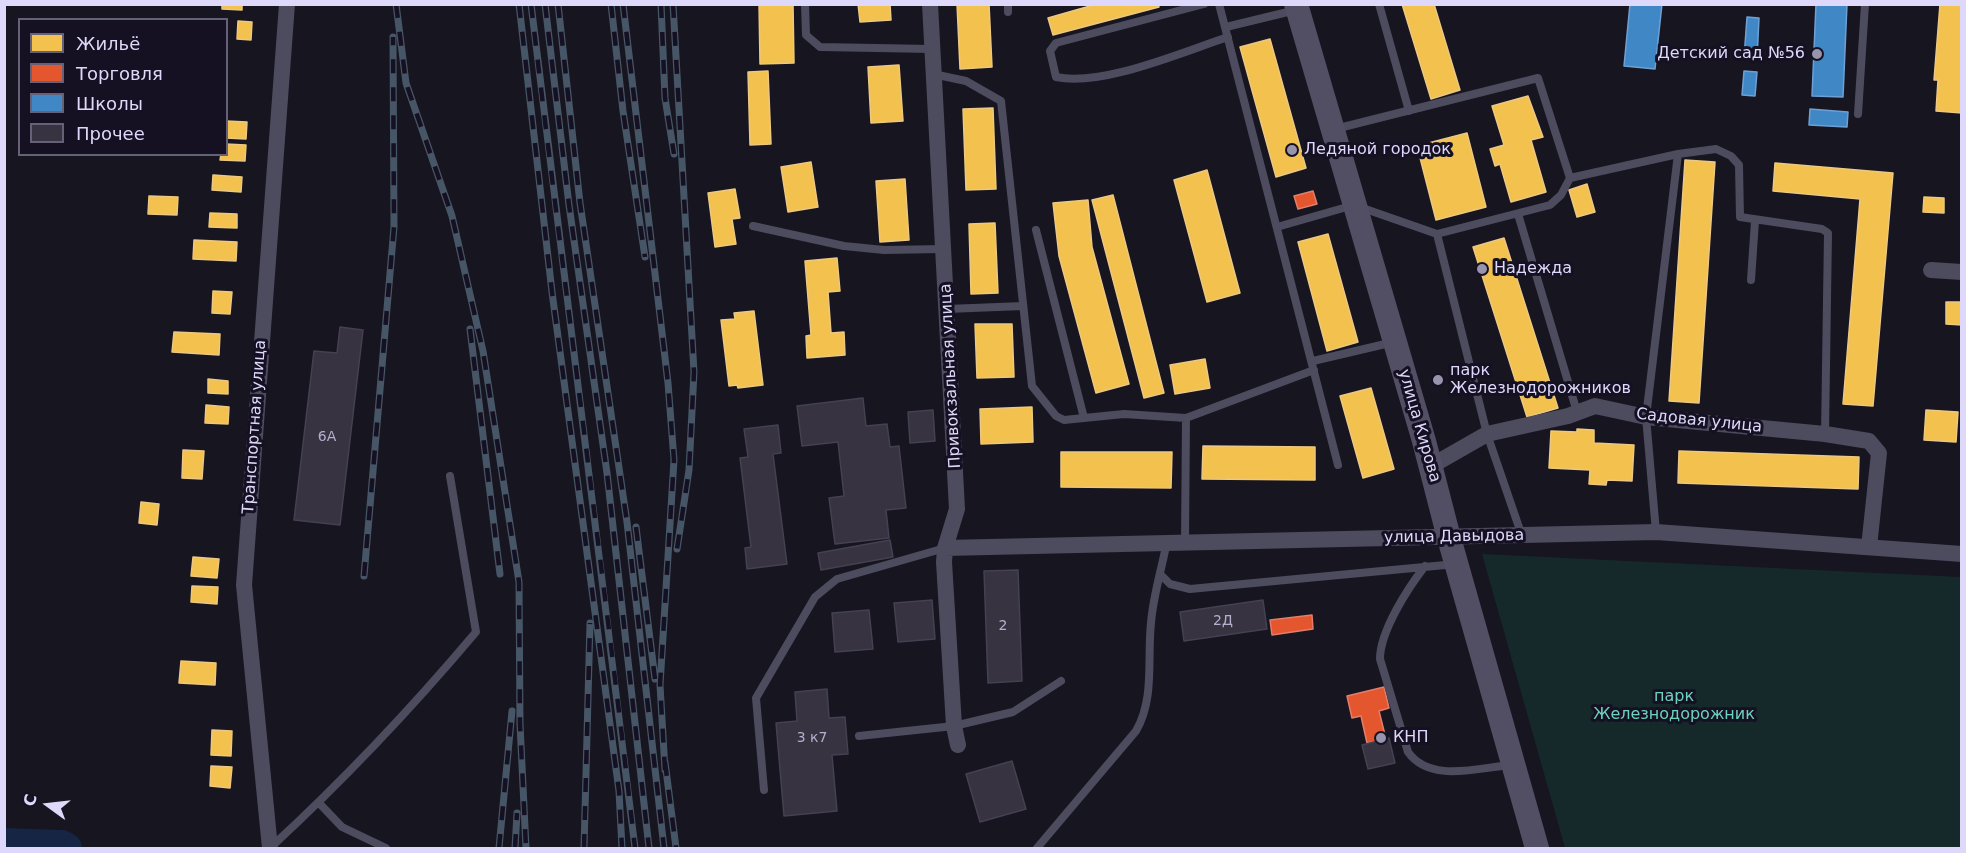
<!DOCTYPE html>
<html>
<head>
<meta charset="utf-8">
<style>
	body { margin:0 }
	#map { position:relative; width:1966px; height:853px; overflow:hidden; background:#17151f; font-family:"DejaVu Sans",sans-serif }
	canvas { display:block }
	.frame { position:absolute; inset:0; border:6px solid #ded8fa; pointer-events:none }
	.legend { position:absolute; left:18px; top:18px; width:210px; height:138px; box-sizing:border-box; background:#151123; border:2px solid #656179; margin:0; padding:8px 10px; list-style:none; font-size:18px; color:#ded8fa }
	.legend li { display:flex; align-items:center; gap:12px; height:30px }
	.legend b { width:30px; border:2px solid #656179 }
	.north { position:absolute; left:18px; top:775px; width:60px; height:60px; -webkit-text-stroke:4px #151123; paint-order:stroke; rotate:285deg; font-size:16px; font-weight:700; line-height:24px; text-align:center; color:#ded8fa }
	.north::after { content:''; display:block; margin:auto; width:21px; height:27px; background:#ded8fa; clip-path:polygon(50% 0,100% 100%,50% 72%,0 100%) }
</style>
</head>
<body>
<div id="map">
<canvas width="1966" height="853"></canvas>
<div class="frame"></div>
<ul class="legend">
<li><b style="height:16px;background:#f2c14e"></b>Жильё</li>
<li><b style="height:16px;background:#e4572e"></b>Торговля</li>
<li><b style="height:16px;background:#3f88c5"></b>Школы</li>
<li><b style="height:16px;background:#373341"></b>Прочее</li>
</ul>
<div class="north">С</div>
</div>
<script>
const c = document.querySelector('canvas').getContext('2d');
c.lineJoin = 'round';
function fill(path, color) { c.fillStyle = color; c.fill(path, 'evenodd'); }
function stroke(path, color, width, dash) { c.strokeStyle = color; c.lineWidth = width; c.lineCap = dash ? 'butt' : 'round'; c.setLineDash(dash || []); c.stroke(path); }
function label(font, color, halo, rows, align = 'center') {
  c.font = font + ' "DejaVu Sans",sans-serif'; c.lineWidth = 6; c.setLineDash([]); c.textBaseline = 'middle'; c.strokeStyle = halo; c.fillStyle = color; for (const [text, x, y, turn = 0] of rows) {
    c.save(); c.translate(x, y); c.rotate((+turn || 0) * Math.PI / 180); c.textAlign = isNaN(turn) ? turn : align; if (halo) c.strokeText(text, 0, 0); c.fillText(text, 0, 0); c.restore();
  }
}
const green = new Path2D(`
	M1482,554L1961,577V848H1565Z`);
const homes = new Path2D(`
	M222,4H242V10L222,9Z
	M759,4H793L794,63L760,64Z
	M858,4H890L891,20L860,22Z
	M957,4H989L992,67L960,69Z
	M1097,4H1158L1159,7L1053,35L1048,18Z
	M1402,4H1434L1460,90L1431,99Z
	M1940,4H1962V113L1936,111L1938,80H1934Z
	M238,21L252,22L251,40L237,39Z
	M1270,39L1306,168L1276,177L1240,47Z
	M899,65L903,121L871,123L868,67Z
	M768,71L771,144L750,145L748,72Z
	M1528,96L1543,137L1531,140L1546,192L1511,202L1500,164L1495,166L1490,149L1504,145L1492,106Z
	M993,108L996,189L966,190L963,109Z
	M226,121L247,122L246,139L226,138Z
	M1467,133L1486,207L1436,220L1417,146Z
	M226,144L246,145L245,161L220,160L221,154H226Z
	M1685,160L1715,162L1699,403L1669,401Z
	M811,162L818,207L788,212L781,167Z
	M1775,163L1893,173L1873,406L1843,404L1860,199L1773,191Z
	M1207,170L1240,293L1207,302L1174,180Z
	M213,175L242,177L241,192L212,190Z
	M905,179L909,240L880,242L876,181Z
	M1587,184L1595,212L1577,217L1569,190Z
	M735,189L740,218L732,219L736,244L715,247L708,193Z
	M1113,195L1164,393L1144,398L1092,200Z
	M149,196L178,197L177,215L148,214Z
	M1924,197L1944,198V213L1923,212Z
	M1088,200L1092,247L1129,384L1096,393L1059,256L1053,203Z
	M210,213L237,214V228L209,227Z
	M995,223L998,293L971,294L969,224Z
	M1328,234L1358,342L1327,351L1298,242Z
	M1504,238L1558,408L1527,417L1473,247Z
	M194,240L237,242L236,261L193,259Z
	M837,258L840,291L828,292L831,333L844,332L845,355L807,358L806,336L811,335L805,261Z
	M213,291L232,292L230,314L212,313Z
	M1946,302H1962V325L1946,324Z
	M754,311L763,385L738,388L737,385L729,386L721,320L735,319L734,313Z
	M975,324H1012L1014,377L977,378Z
	M174,332L220,334L219,355L172,352Z
	M1205,359L1210,388L1175,394L1170,365Z
	M208,379L228,381V394L208,393Z
	M1371,388L1394,469L1363,478L1340,396Z
	M206,405L229,407L228,424L205,423Z
	M1032,407L1033,442L981,444L980,409Z
	M1926,410L1958,412L1956,442L1924,440Z
	M1577,429L1594,430V443L1634,445L1632,481L1607,480L1606,485L1589,484L1590,470L1549,468L1551,431L1577,432Z
	M1203,446L1315,447V480L1202,479Z
	M183,450L204,451L202,479L182,478Z
	M1679,451L1859,457L1858,489L1678,483Z
	M1061,452H1172L1171,488L1061,487Z
	M141,502L159,504L157,525L139,523Z
	M193,557L219,559L217,578L191,576Z
	M192,586L218,587L217,604L191,602Z
	M181,661L216,663L215,685L179,683Z
	M212,730L232,731L231,756L211,755Z
	M211,766L232,767L230,788L210,786Z`);
const shops = new Path2D(`
	M1313,191L1317,204L1298,209L1294,196Z
	M1312,615L1313,629L1272,635L1270,620Z
	M1384,687L1389,708L1379,711L1386,739L1367,743L1361,716L1352,718L1347,696Z`);
const schools = new Path2D(`
	M1630,4H1662L1655,69L1624,66Z
	M1816,4H1847L1843,97L1812,96Z
	M1747,17L1759,18L1757,59L1744,58Z
	M1744,71L1757,72L1755,96L1742,95Z
	M1810,109L1848,112L1847,127L1809,125Z`);
const river = new Path2D(`
	M4,843L62,845L67,848`);
const building = new Path2D(`
	M340,327L363,330L340,525L294,520L314,351L337,353Z
	M863,398L866,426L887,424L890,447L899,446L906,508L886,510L889,538L835,544L829,498L844,496L838,442L802,446L797,406Z
	M933,410L935,441L910,443L908,412Z
	M778,425L781,453L773,454L787,564L747,569L745,548L751,547L740,458L748,457L744,429Z
	M890,540L893,557L821,570L818,553Z
	M1018,570L1022,681L988,683L984,571Z
	M932,600L935,639L898,642L894,603Z
	M1263,600L1267,629L1184,641L1180,612Z
	M869,610L873,649L835,652L832,613Z
	M827,689L829,718L845,717L848,754L832,755L837,811L784,816L776,723L797,721L795,692Z
	M1389,738L1395,763L1368,769L1362,745Z
	M1012,761L1026,809L980,822L966,774Z`);
const service = new Path2D(`
	M805,4L806,35L820,47L932,49
	M1008,4V12
	M1204,4L1056,43L1050,51L1056,77C1102,87 1182,52 1228,37
	M1219,4L1338,465
	M1379,4L1409,111
	M1226,27L1296,10
	M933,74L966,81L1001,101L1032,386L1056,416L1064,420L1124,414L1186,418L1314,370
	M1858,114L1865,4
	M1570,178L1678,154L1716,149L1731,156L1739,165L1740,217L1822,229L1828,233L1825,434
	M1518,214L1577,412
	M753,226L844,246L884,250L944,249
	M1277,227L1354,205L1437,234L1550,205L1561,195L1570,178L1538,78L1335,129
	M1036,230L1084,418
	M1437,234L1487,434L1522,536
	M1751,280L1755,221
	M947,309L1023,306
	M1313,361L1394,342
	M1656,532L1646,417L1678,154
	M1185,541L1186,418
	M1425,566C1408,588 1380,631 1380,659L1408,752C1430,783 1477,768 1510,765
	M1161,575L1170,584L1190,589L1456,564
	M859,736L954,726L1013,712L1061,681
	M764,790L756,698L815,597L837,579L945,548
	M319,803L342,827L386,848
	M270,848C344,780 411,709 476,632L450,476
	M1037,848L1136,731C1155,698 1147,659 1151,623C1153,596 1162,568 1167,541`);
const minor = new Path2D(`
	M930,4L957,509L945,548L944,562L954,726L958,745
	M1931,270L1962,272
	M1431,466L1487,434L1568,416L1595,406L1646,417L1825,434L1869,441L1879,453L1869,547
	M945,548L1656,532L1962,554
	M270,848L244,585L287,4`);
const secondary = new Path2D(`
	M1296,4L1424,441L1449,538L1537,848`);
const rail = new Path2D(`
	M396,4L406,83L452,216L483,351L519,582L520,724L526,848
	M519,4L552,292L619,791L622,848
	M531,4C564,286 603,567 635,848
	M545,4L569,205L607,473L649,848
	M558,4L580,203L627,522L664,848
	M611,4L623,111L645,257
	M623,4L668,383L674,460L660,685L665,770
	M661,4L665,98L674,154
	M673,4L694,372L689,470L677,549
	M470,329L500,574
	M636,527L655,679
	M364,576L394,227L393,37
	M665,762L676,848
	M499,848L512,711
	M515,848L517,813
	M584,848L590,623`);
const markers = [
	[1817,54,6,"#9894ad"],
	[1292,150,6,"#9894ad"],
	[1482,269,6,"#9894ad"],
	[1438,380,6,"#9894ad"],
	[1381,738,6,"#9894ad"]
];
const numberNames = [
	["6А",327,437],
	["2Д",1223,621],
	["2",1003,626],
	["3 к7",812,738]
];
const poiNames = [
	["Детский сад №56",1805,54,"right"],
	["Ледяной городок",1304,150],
	["Надежда",1494,269],
	["парк",1450,371],
	["Железнодорожников",1450,389],
	["КНП",1393,738]
];
const streetNames = [
	["Привокзальная улица",951,376,-93],
	["Садовая улица",1699,421,6],
	["улица Кирова",1419,426,74],
	["Транспортная улица",255,427,-86],
	["улица Давыдова",1454,537,-1]
];
const parkNames = [
	["парк",1674,697],
	["Железнодорожник",1674,715]
];
fill(green, '#15292a');
fill(homes, '#f2c14e');
stroke(homes, '#ecc882', 1.5);
fill(shops, '#e4572e');
stroke(shops, '#e27e6b', 1.5);
fill(schools, '#3f88c5');
stroke(schools, '#6fa0d5', 1.5);
stroke(river, '#162544', 30);
fill(building, '#373341');
stroke(building, '#454152', 1.5);
stroke(service, '#4d4b5e', 8);
stroke(minor, '#4d4b5e', 16);
stroke(secondary, '#524f65', 24);
stroke(rail, '#475666', 7);
stroke(rail, '#151123', 4.5, [14]);
for (const [x, y, r, color] of markers) { const dot = new Path2D(); dot.arc(x, y, r, 0, 2 * Math.PI); c.fillStyle = color; c.fill(dot); stroke(dot, '#151123', 2); }
label('14px', '#b4afcc', null, numberNames);
label('16px', '#ded8fa', '#151123', poiNames, 'left');
label('16px', '#ded8fa', '#151123', streetNames);
label('16px', '#6dd1be', '#151123', parkNames);
</script>
</body>
</html>
